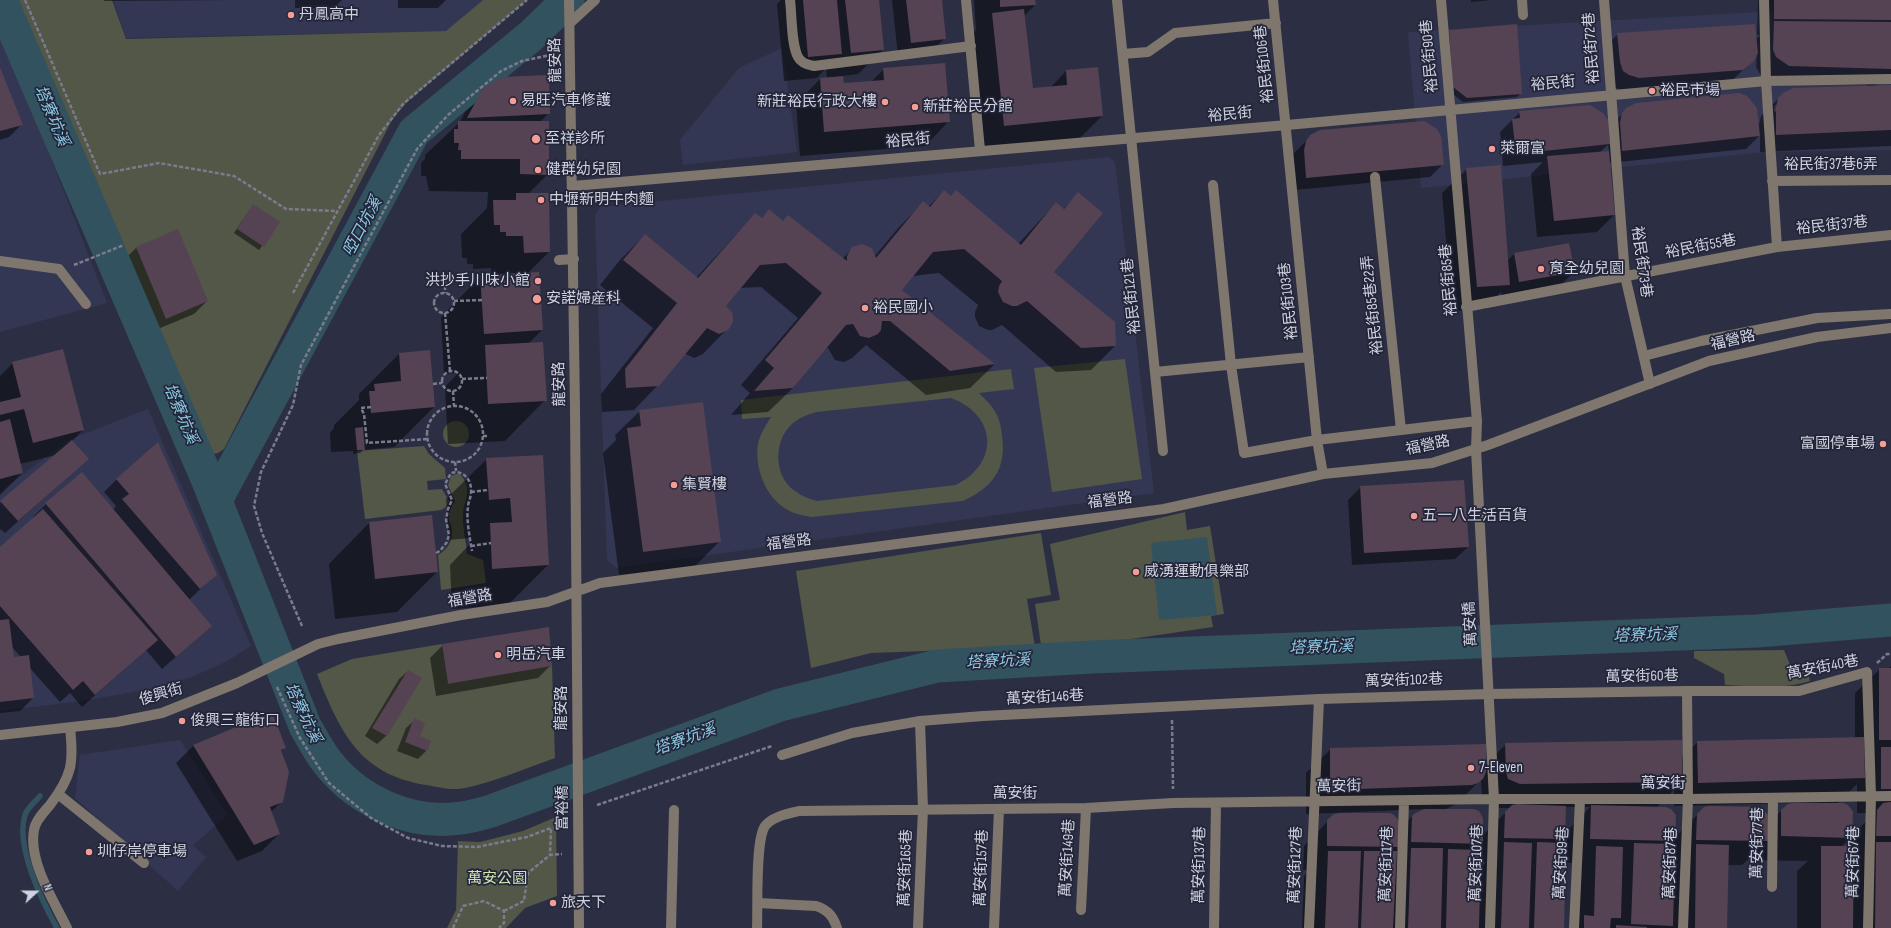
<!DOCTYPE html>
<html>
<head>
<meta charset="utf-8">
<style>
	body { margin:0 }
	#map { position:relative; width:1891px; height:928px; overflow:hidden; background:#2c2f44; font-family:"Sofia Sans Condensed",sans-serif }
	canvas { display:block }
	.north { position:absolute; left:16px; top:872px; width:40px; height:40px; -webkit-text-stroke:3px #232539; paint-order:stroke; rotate:69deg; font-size:11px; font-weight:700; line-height:16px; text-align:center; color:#d0d2e0 }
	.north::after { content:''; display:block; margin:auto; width:14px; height:18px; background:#d0d2e0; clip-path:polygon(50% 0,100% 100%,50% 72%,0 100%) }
</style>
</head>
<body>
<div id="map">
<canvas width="1891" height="928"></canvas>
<div class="north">N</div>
</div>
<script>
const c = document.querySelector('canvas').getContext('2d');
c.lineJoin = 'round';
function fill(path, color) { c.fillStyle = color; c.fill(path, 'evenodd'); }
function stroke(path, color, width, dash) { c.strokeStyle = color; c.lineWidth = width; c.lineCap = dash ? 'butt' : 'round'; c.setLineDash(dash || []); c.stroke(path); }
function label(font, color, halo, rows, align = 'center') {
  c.font = font + ' "Sofia Sans Condensed","Noto Sans TC",sans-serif'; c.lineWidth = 3.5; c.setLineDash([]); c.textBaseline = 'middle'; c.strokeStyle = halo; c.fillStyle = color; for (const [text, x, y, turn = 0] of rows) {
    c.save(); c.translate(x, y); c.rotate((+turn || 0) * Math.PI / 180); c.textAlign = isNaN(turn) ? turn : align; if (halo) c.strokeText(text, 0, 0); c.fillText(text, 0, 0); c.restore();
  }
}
const built = new Path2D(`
	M113,0H483L446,31L126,38Z
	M1759,12L1891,16V150L1764,152L1421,188L1408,32Z
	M0,27L107,303L0,332Z
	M782,48L797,152L683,165L680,140L739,68Z
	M1109,157L1115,162L1154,493L616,568L607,560L595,215L600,207Z
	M148,409L251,646L227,661L192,677L151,689L81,701L0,711V492L68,440Z
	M180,740L228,815L193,845L206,857L178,891L75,798L80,755Z`);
const green = new Path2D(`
	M12,0H112L126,39L446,31L483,0H527L407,102L392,120L224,449L218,453L213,454L208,451L202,441Z
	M1125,359L1142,479L1052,492L1034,368Z
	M1011,369L1014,389L979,393C983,398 989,402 992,407C999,416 1001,425 1002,436C1007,469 992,488 963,501L812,517C806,516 800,515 794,513C768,503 754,471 758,444C760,434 766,425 771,417L742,419L741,400ZM951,398C997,415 1000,463 956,485L817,501C809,499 802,496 795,491C774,477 773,442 791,425C798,418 807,415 816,412Z
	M443 434a13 13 0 1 1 26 0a13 13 0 1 1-26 0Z
	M424,446L429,454L445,468L446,479L427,481L428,490L442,489L449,501L446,507L441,510L365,519L357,451Z
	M456,474H460C473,489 465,498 463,513C462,525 466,541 467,554L483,560L486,583L441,590L438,555C448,549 453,541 452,528C451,524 448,520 449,516C449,511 452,506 455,501L448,485L451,476Z
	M1185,512L1187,530L1210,526L1224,614L1211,616L1213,627L1042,652L1035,604L1060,600L1050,544Z
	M1041,533L1051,595L1027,599L1035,647L871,653L811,668L796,571Z
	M442,644L448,684L552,666L555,758C527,768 494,782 465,788C453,791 438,787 426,785C358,774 340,731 317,674L352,659Z
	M1784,650L1793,672L1807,669L1810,681C1783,690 1754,686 1725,685L1724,674L1694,658V651Z
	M556,817L557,896L525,908L506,928H447L456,910L458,841L480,842L523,831Z`);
const water = new Path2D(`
	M1207,537L1217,615L1159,620L1151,543Z`);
const shadow = new Path2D(`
	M104,0H234L104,1Z
	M295,0H342L334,8H295Z
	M398,0H446L438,8H398Z
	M781,0H878L883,50L858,74L842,76L843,84L871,82L884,69L949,121L925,146L800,156L796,104L820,79H827L826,68L817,78L784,81L777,4Z
	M892,0H941L945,38L932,51L898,55Z
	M974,0H1034L1035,5L1024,16L1032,89L1050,88L1066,71L1102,116L1078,140L980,150L968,38L976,30Z
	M1471,0H1491L1471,2Z
	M1758,0H1891V76L1885,82L1873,86H1891V146L1760,152V135L1746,149L1609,163L1614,215L1597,232L1537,237L1531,174L1543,162L1503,166L1500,132L1520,112L1608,129L1627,109L1758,129L1761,116L1784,93L1867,87V85L1771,83L1760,74L1756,67L1757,53L1754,60L1729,83L1625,91L1616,88L1605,47L1618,34L1755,40L1760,35H1757ZM1775,105H1777L1776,112L1774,111ZM1608,145L1609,152H1600Z
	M1449,31L1521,93L1517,97L1463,102L1449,91L1445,35Z
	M0,69L22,124L9,137L0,140Z
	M483,89L549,113L540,122L548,174L528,194L549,252L527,274L542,330L528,344L545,400L505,441L448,444L445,387L458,373L444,374L441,317L481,276H491V268L473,269V264H467V258H462L461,234L487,208L488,192L429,191L426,176H421V163L425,159V155L460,122L470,102Z
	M1311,136L1443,164L1430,177L1294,190L1293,154Z
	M1467,169L1507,261L1514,254L1574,272L1557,289L1502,299L1501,292L1485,309L1452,311L1442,193Z
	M944,191L1018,244L1056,203L1063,209L1078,194L1053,272L1115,346L1091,370L1056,372L1002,325L992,330H988L979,326L975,317V312L978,305L939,273L913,276L901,290L994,365L970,388L926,395L866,345L852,358L844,362L835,360L828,348H825L793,388L768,412L731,415L750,393L741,385L798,318L761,287L739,288L725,306L727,329L703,354L694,358L684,353L658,385L634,410L602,412L601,394L653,328L600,285L620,260L645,235L696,278L755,214L761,219L769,210L783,222L842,259L853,248L874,257L899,227L923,203L928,207Z
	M253,205L279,222L259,250L234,233Z
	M136,248L207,301L194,314L153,331L124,260Z
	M399,354L434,407L394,447L363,450L360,453L353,454V451L331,452L330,433L334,428V425L359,400V394Z
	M13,363L83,430L71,442L88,459L5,533L0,529V503L56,455L20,464L22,473L0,495V376Z
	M640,411L720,541L695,566L619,575L603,453L616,440L615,435Z
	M542,456L548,565L508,605L452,609L450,565L470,544V538L449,540L446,499L487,459Z
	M117,479L216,574L189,600L211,626L162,669L146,650L82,707L70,693L60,702L29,667L33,698L20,711L0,713V549L35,518L33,517L46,504L113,510L116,506L104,492ZM11,646L21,657L13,658Z
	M1361,487L1468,547L1455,559L1352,565L1348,500Z
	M369,523L437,572L397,612L335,619L329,564Z
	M443,645L551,665L538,678L436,696L430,658Z
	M1891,666V928H1797V871L1808,861L1757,860V851L1742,865H1727L1726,928H1573L1580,863H1565L1563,928H1302L1304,876L1310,870H1303L1304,846L1328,821L1398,831L1415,813L1424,809L1306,814V773L1331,749L1485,765L1506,744L1681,758L1698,742L1855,738V693L1880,669H1888ZM1481,779L1482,796L1484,803L1495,808H1510L1482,836L1444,810L1458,803ZM1857,784V813H1875L1851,836L1837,804ZM1674,790V806L1794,803L1785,807L1767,825L1697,815L1674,838L1656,808ZM1565,807H1590L1567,831V844H1559L1564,839ZM1853,836L1852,847H1841ZM1480,845V851H1474ZM1853,860H1859L1853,866ZM1480,862H1486L1479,868ZM1674,864H1678L1674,869Z
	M408,671L420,679L386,736L377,744L365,736L399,679Z
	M272,713L285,747L280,752L282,801L271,812L279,834L262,851L237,861L176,763L193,746Z
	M415,720L419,737L430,741L426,751L418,759L397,751L406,728Z`);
const stream = new Path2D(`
	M40,796C36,801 27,808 25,815C15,846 42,901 57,928`);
const river = new Path2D(`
	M1,0L208,481L305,726C312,738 319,752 328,763C358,801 411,826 461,818C471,817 481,814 491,811L780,705L937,666L1092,657L1757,631L1891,620
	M216,500L414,132L532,35L568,0`);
const building = new Path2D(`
	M803,0H837L842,54L808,57Z
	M845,0H879L884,50L851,53Z
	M906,0H942L946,39L911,43Z
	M1000,0H1035L1036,5L1000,7Z
	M1774,0H1891V20L1774,19Z
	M1024,9L1033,88L1067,85L1066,70L1098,67L1103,116L1004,126L992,13Z
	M1774,21L1891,22V69L1789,66L1776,57L1773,50Z
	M1517,24L1522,94L1467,98L1453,87L1449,30Z
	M1755,24L1758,53L1754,61L1743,70L1639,78L1629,75L1623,71L1620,62L1617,33Z
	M945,63L950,122L824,132L820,78L843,76L844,83L884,80L883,68Z
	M0,67L23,125L0,131Z
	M549,75L550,114L467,118L483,88L502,77Z
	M1891,85V130L1776,135V107L1778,98L1783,93L1793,88Z
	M1739,93L1747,96L1757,108L1760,136L1622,151L1620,122L1622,113L1626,108L1636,103Z
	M1590,105L1603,113L1608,120L1610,144L1516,154L1512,119L1520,118L1519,111Z
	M458,121H549V175L520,174V159H461V150H458L459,143H454V129H458Z
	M1424,121L1437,129L1441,136L1444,165L1306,178L1304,150L1306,141L1310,135L1320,130Z
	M1609,151L1615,215L1554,221L1547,156Z
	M1501,165L1510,285L1477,287L1466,168Z
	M944,190L951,196L956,190L1021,245L1056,202L1064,209L1078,192L1103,213L1054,272L1115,322L1116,346L1081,348L1027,301L1017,306H1012L1003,302L998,292L999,286L1002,281L964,249L933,252L902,290L995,364L950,371L890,321H882L881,330L878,334L869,338L860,336L853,324L846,325L793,388L754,391L774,368L765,360L822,293L786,263L760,265L726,306L732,312L733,317V322L728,330L719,334L707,328L659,386L626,388L625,369L677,303L623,260L645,234L698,278L755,213L762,218L769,209L783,221L788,215L847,261V256L852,247L862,244L872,248L876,258L923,201L930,207Z
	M516,193H549L550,252L524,253L523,236H506V232H500V225H494L493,200H516Z
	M253,204L280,222L264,247L237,229Z
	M178,229L208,301L166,319L136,247Z
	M1569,243L1575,272L1519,282L1514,253Z
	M539,272L543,330L484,334L480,275Z
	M543,342L547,401L488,404L485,345Z
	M63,349L84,430L33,443L24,409L0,415V402L21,397L12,362Z
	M430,350L435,407L371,413L369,391H375L374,384L401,381L399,353Z
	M703,402L721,542L643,552L627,428L641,426L639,410Z
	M10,419L23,473L0,479V422Z
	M363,427L365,450H357L355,428Z
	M72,440L89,459L18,521L0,501Z
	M158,442L217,575L200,589L122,499L129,494L116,479Z
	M543,455L549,565L492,569L490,523L512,522L510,498L489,500L486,458Z
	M82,472L212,626L176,657L45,503Z
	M1464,480L1469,547L1364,553L1360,486Z
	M43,509L158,640L95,695L83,681L73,690L0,606V547Z
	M432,515L438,572L375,579L369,522Z
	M9,619L14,657L29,655L34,698L0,702V620Z
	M549,627L552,666L448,684L442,644Z
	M1879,668H1891V740H1879Z
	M408,670L422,678L387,736L372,728Z
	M272,712L286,748L281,750L289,772L283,802L270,807L280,834L254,845L193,745Z
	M414,718L425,723L420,736L431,741L427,751L405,742Z
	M1864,737L1865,778L1698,783L1697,741Z
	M1682,740V782L1520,784L1508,779L1506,772L1505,743Z
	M1486,744V772L1483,779L1478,783L1472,785L1330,790V748Z
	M1881,747H1891V789H1881Z
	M1889,802H1891V836H1876L1877,810L1883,803Z
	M1793,803H1843L1848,805L1853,812L1852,838L1781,836V810L1788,804Z
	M1517,804L1566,806L1565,839L1504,838L1505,812L1512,805Z
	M1591,805L1666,807L1671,809L1676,815L1675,841L1590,839Z
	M1709,806L1759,807L1763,809L1768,815V841L1696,840L1697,814L1704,807Z
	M1424,809H1474L1479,811L1483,818V844L1411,842L1412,816L1415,813Z
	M1340,813H1390L1394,815L1399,821V847L1327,846V820L1334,814Z
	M1504,842L1532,843L1529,928H1501Z
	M1537,842L1566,843L1564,928H1534Z
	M1876,842H1891V928H1875Z
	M1634,843L1675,844L1673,926L1631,924Z
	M1696,844L1729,845L1727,928H1695Z
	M1596,846L1623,847L1621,918H1611L1610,928H1584V915L1594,916Z
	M1821,846H1854L1853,928H1821Z
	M1411,848H1443L1441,928H1408Z
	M1448,849L1481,850L1479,928H1446Z
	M1328,851H1361L1358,928H1325Z
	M1364,851H1397L1393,928H1361Z
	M1616,925L1647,927V928H1616Z`);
const path = new Path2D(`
	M25,0L100,174L159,163L234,176L286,209L336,211
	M74,265L124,245
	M445,280V293
	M293,293L379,135L403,104L527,0
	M434 303a10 10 0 1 1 20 0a10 10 0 1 1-20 0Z
	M454,301L482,300
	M445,313L450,371
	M442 381a10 10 0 1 1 20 0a10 10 0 1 1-20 0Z
	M462,379L487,378
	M433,384L442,383
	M453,391L454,406
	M427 434a28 28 0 1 1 56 0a28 28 0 1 1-56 0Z
	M371,407L361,408L364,414L367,443L428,439
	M483,436H488
	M455,462L456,471
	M471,492L488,490
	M471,546L491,543
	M436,553L440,551L447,542L449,535L446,520L448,509L452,500L445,484L451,473C463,469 472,480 471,492C471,498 468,502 468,507C466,519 470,539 472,551
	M302,626L262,533L254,506L261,472L293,405L301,365L417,149L448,115L501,71L522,61L550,55
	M1877,663L1887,654H1891
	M277,687L300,738L329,783L371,818L408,838L442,846L477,847L527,837L551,828L550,855
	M1172,720L1173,789
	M597,805L772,746
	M504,911L524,901L528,873L550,855L562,854
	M453,928L463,906L484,901L504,911V923L499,928`);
const minor = new Path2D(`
	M569,0L575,407L579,928
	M790,0C792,15 791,44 798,57C801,63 808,65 814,66L971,46
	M966,0L980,150
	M1117,0L1163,451
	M1273,0L1317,440L1323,474
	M1441,0L1477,421L1476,449L1494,799L1490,928
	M1522,0L1523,15
	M1604,0L1625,276L1650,384
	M1764,0L1766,81L1777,247
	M570,23L595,0
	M1123,54L1148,52L1175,33L1276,23
	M1375,177L1401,430
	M1772,181L1891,180
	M1213,185L1231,365L1244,453L1317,440L1477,421
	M573,186L1287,125L1766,81L1891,79
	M559,260L574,259
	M0,261L59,269L86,304
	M1466,307L1777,247L1891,235
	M1644,356L1701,341L1817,318L1891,314
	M1155,372L1309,357
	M1687,691H1799L1867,672L1871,796L1868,928
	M0,735L117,722L162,713L237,683L318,644L338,639L461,615L547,602L600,583L1164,509L1323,474L1432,463L1488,445L1709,361L1817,337L1891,328
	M782,755L852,733L920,721L983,716L1319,699L1490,694L1687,691L1688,799L1683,928
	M58,794L144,863
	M1772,887L1773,798
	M758,903L816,906C828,910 833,916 837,928
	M1081,910L1086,808
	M67,928C54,901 28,861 34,830C35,821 44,812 50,805C72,776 74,763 70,728
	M671,928L674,810
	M757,928C758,908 755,840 765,826C773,816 788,814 799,811L1086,808L1173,803L1494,799H1688L1891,796
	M918,928L923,809L920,721
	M994,928L999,809
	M1214,928L1216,803
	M1309,928L1319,699
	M1400,928L1404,801
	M1574,928L1580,800`);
const markers = [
	[291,15,4,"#f59c94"],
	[1652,91,4,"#f59c94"],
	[513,101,4,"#f59c94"],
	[885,102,4,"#f59c94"],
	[915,107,4,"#f59c94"],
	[536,139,5,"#f59c94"],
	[1492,149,4,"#f59c94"],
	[538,170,4,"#f59c94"],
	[541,200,4,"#f59c94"],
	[1541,269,4,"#f59c94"],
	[538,281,4,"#f59c94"],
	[537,299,5,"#f59c94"],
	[865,308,4,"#f59c94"],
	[1883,444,4,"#f59c94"],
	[674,485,4,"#f59c94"],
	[1414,516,4,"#f59c94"],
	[1136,572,4,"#f59c94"],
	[498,655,4,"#f59c94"],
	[182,721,4,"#f59c94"],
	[1471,768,4,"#f59c94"],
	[89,852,4,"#f59c94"],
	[553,903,4,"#f59c94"]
];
const poiNames = [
	["丹鳳高中",299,15],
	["裕民市場",1660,91],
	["易旺汽車修護",521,101],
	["新莊裕民行政大樓",877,102,"right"],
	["新莊裕民分館",923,107],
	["至祥診所",545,139],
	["萊爾富",1500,149],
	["健群幼兒園",546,170],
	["中壢新明牛肉麵",549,200],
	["育全幼兒園",1549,269],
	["洪抄手川味小館",530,281,"right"],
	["安諾婦産科",546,299],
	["裕民國小",873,308],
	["富國停車場",1875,444,"right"],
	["集賢樓",682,485],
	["五一八生活百貨",1422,516],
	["威湧運動俱樂部",1144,572],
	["明岳汽車",506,655],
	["俊興三龍街口",190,721],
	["7-Eleven",1479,768],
	["圳仔岸停車場",97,852],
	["旅天下",561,903]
];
const streetNames = [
	["裕民街72巷",1592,48,-94],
	["裕民街90巷",1430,56,-95],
	["龍安路",556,60,-91],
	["裕民街106巷",1265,64,-96],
	["裕民街",1553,84,-5],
	["裕民街",1230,115,-5],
	["裕民街",908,141,-5],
	["裕民街37巷6弄",1831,165],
	["裕民街37巷",1832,226,-6],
	["裕民街55巷",1701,247,-11],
	["裕民街73巷",1641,262,82],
	["裕民街85巷",1449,280,-95],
	["裕民街121巷",1132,296,-96],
	["裕民街103巷",1289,301,-96],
	["裕民街85巷22弄",1373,305,-96],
	["福營路",1733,341,-13],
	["龍安路",560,384,-91],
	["福營路",1428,446,-12],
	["福營路",1110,501,-7],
	["福營路",789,543,-7],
	["福營路",470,599,-10],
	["萬安橋",1471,624,-93],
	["萬安街40巷",1823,668,-11],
	["萬安街60巷",1642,677,-1],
	["萬安街102巷",1404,681,-2],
	["俊興街",161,695,-16],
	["萬安街146巷",1045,698,-3],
	["龍安路",562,708,-90],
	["萬安街",1663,784],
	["萬安街",1339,787,-1],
	["萬安街",1015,794],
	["富裕橋",563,808,-90],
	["萬安街77巷",1758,843,-89],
	["萬安街149巷",1068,858,-87],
	["萬安街67巷",1854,862,-89],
	["萬安街107巷",1477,863,-88],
	["萬安街99巷",1562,863,-87],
	["萬安街87巷",1671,863,-88],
	["萬安街117巷",1387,864,-88],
	["萬安街137巷",1200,865,-89],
	["萬安街127巷",1296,865,-88],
	["萬安街165巷",906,868,-88],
	["萬安街157巷",982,868,-88]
];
const parkNames = [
	["萬安公園",497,879]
];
const waterNames = [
	["塔寮坑溪",51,116,67],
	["啞口坑溪",363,227,-62],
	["塔寮坑溪",180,414,67],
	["塔寮坑溪",1645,636,-2],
	["塔寮坑溪",1321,648,-2],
	["塔寮坑溪",998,662,-3],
	["塔寮坑溪",302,713,65],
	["塔寮坑溪",685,740,-20]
];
fill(built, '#343753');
fill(green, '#525747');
fill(water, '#33525f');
fill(shadow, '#0007');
stroke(stream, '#33525f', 5.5);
stroke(river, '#33525f', 33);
fill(building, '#554253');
stroke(path, '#7a7c8e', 2.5, [4, 2]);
stroke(minor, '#7f776e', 10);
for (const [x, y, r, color] of markers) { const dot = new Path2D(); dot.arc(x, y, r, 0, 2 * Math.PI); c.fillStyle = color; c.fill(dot); stroke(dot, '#232539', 1.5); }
label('15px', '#d0d2e0', '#232539', poiNames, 'left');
label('15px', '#d0d2e0', '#232539', streetNames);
label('15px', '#d3e5b0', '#232539', parkNames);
label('italic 16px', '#8ccae3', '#232539', waterNames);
</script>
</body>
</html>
